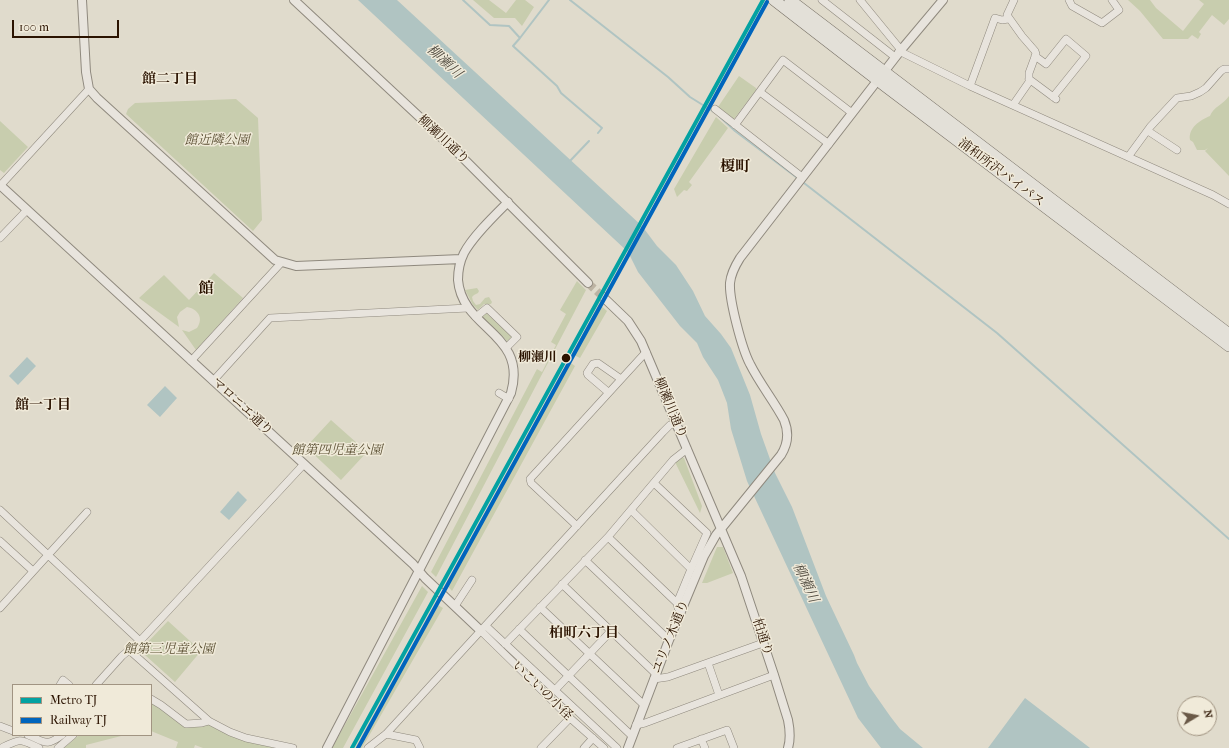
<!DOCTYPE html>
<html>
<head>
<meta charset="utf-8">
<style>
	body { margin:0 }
	#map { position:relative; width:1229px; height:748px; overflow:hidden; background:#e0dbcc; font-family:"IM FELL French Canon",serif }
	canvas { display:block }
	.legend { position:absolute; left:12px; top:684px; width:140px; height:52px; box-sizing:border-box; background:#f0ead9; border:1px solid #a19482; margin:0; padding:5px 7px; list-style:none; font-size:12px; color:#2b1300 }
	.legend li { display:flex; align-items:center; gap:8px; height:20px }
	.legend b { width:20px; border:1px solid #a19482 }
	.north { position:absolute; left:1177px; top:696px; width:40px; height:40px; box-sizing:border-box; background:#f0ead9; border:1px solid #a19482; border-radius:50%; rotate:80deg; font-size:11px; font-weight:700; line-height:16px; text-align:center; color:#2b1300 }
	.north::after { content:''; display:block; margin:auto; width:14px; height:18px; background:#6a5947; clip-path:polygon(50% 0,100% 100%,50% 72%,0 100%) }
	.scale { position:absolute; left:12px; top:20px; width:107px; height:18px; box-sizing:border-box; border:2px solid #2b1300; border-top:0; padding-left:5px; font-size:12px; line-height:14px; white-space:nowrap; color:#2b1300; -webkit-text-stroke:3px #f0ead9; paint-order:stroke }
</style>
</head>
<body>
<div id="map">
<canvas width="1229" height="748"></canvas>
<ul class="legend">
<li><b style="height:5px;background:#03a2a2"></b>Metro TJ</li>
<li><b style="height:5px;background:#0065bd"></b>Railway TJ</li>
</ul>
<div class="north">N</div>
<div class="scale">100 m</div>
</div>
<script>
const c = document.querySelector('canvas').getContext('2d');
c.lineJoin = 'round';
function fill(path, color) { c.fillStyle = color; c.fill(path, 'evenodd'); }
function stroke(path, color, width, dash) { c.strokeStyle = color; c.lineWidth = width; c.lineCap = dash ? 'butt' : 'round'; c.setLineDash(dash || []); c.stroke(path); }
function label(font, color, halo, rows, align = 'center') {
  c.font = font + ' "IM FELL French Canon","Noto Serif JP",serif'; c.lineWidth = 3; c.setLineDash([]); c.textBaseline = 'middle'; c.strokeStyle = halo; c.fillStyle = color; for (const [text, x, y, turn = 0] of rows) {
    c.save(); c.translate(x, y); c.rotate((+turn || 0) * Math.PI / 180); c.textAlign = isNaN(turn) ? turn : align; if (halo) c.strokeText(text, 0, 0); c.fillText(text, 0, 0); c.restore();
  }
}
const green = new Path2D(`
	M473,0H489L506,13L516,0H525L534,7L522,26L515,18H494Z
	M1128,0H1150L1156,8L1183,31L1204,4L1199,0H1229V19L1224,25L1212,15L1199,32L1201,34L1198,39L1192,35L1188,39H1163L1140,11Z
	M739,76L756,88V90L734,119H732L718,107Z
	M1229,96V176L1205,151L1208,148L1205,150H1197L1193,142L1190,140C1188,128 1200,120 1210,116C1213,107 1224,104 1229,96Z
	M236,99L258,118L262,220L253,231L126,114L128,109L135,103Z
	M716,117L728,128L689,182L692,185L687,191L684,190L677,197L674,189Z
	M0,121L28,147L4,173L0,170Z
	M214,273L243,298L196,350L182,330L189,332L197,328C204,318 198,309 187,307L180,312L177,317L179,327L139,298L164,275L189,300Z
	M577,281L586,290L436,577L431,572L537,369L542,372L556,345L551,342L566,314L560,310Z
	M477,288L479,291L478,293L474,295L472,297L473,301L476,305L480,304L485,298L489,297L492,302L491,304H484L478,310L473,305L465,290Z
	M599,304L607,311L580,358L572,354Z
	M486,313L513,338L509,343L482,317Z
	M568,361L575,366L452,591L446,584Z
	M331,420L367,452L341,480L306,447Z
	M679,457L684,458L702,506L700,513L675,462Z
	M717,547H723L733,573L707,583H702Z
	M422,586L428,592L343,748H332Z
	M436,604L443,608L362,748H355Z
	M168,621L201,651L175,682L145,655L144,646Z
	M151,702L186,727L209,723L229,734L274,748H203L195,745L194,748H176L178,742L151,731Z
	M79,735H125L86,745V748H64Z`);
const water = new Path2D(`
	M358,0H397L642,226L657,246L676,265L693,291L705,316L721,334L731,348L750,395L761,434L775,473L792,507L826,596L854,655L857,663L869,686L890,716L900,729L923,748H881L858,718L747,481L731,429L727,403L718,380L703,357L697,343L680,326L638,272L628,252Z
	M27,357L36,366L18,385L9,376Z
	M165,386L177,398L160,417L147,405Z
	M238,491L247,500L229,520L220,512Z
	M1025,698L1090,748H988Z`);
const stream = new Path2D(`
	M463,0L490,25L509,26L520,38L549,0
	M570,0L668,77L690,97L714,112
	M520,38L513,46L557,86L561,93L602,128L598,133
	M719,116L735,131L796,177
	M569,162L589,141
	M804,183L997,333L1229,539`);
const tertiaryTunnel = new Path2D(`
	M588,283L603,297`);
const minor = new Path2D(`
	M822,0L895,57
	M860,0L901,50
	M1069,0L1072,6L1102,23L1119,10L1112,0
	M899,51L970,86L1213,195L1229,204
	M1035,56L1046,64L1066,39L1086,56L1053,97
	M1029,79L1056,99
	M970,86L995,18L1002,20L1008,19
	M760,92L829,144
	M1013,105L1029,82V73L1036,54L1035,51L1022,36L1007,15L1014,0
	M715,109L802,177
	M735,125L783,60L852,113
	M1148,131L1177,150
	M1128,157L1150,127L1177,98L1191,96L1200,92L1206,88L1221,71L1224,69H1229
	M0,186L89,89
	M0,238L27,210
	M476,317L487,308L517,337L506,348
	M191,361L281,263
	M213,381L270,318L468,308
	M608,392L588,375L587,373L593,364L598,363L621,379
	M499,393L509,399
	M654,483L707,533L691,569L677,603L678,608L681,613
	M0,510L140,641
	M631,510L691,569
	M577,526L531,483L530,479L646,352
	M608,537L677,603
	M0,541L33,571
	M585,560L669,640
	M562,584L656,674
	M455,606L472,580
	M540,607L644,705
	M0,608L87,512
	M486,626L617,748
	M519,629L632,736
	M481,631L570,718L604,748
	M505,644L608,537L673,460L687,449
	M129,650L209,721L230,732L246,738L293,748
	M708,663L719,695
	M654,679L668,677L763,643
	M60,685L63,680L69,685
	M96,685L122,656L140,641L304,464
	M555,690L612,630
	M151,699L161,705L186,724L202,723L209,721
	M636,725L645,723L774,675
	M0,726L13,731
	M386,734L416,740L420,748
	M28,735C45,742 46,747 62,735
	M701,739L705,748
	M3,747C22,738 20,739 39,748
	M58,748L73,735
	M368,748L386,734L663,432L670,425L676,423
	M541,748L570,718
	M584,748L593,738
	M677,748L727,730L734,748`);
const tertiary = new Path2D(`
	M82,0L86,72L89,89L97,98L275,260L296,266L461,259
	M294,0L456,151L588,283
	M0,185L413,564L425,578L481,631
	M603,297L628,321L641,341L741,576L774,675L788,720C790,730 791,738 788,748
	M327,748L511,393C528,333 462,330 458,280C458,271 460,261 464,253C473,236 494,216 508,202
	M628,748L669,640L704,556L716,535L781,455C788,444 789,432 784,420C774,401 760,384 750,364C742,349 729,300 730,283C731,273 735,266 740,258L901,50L943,0`);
const trunk = new Path2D(`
	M774,0L885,86L1229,346
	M790,0L1229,334`);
const rail1 = new Path2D(`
	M358,748L767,2`);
const metro1 = new Path2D(`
	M352,748L763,0`);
const markers = [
	[566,358,5,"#2b1300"]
];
const streetNames = [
	["柳瀬川通り",443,140,43],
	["浦和所沢バイパス",1001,173,37],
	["マロニエ通り",242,407,43],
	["柳瀬川通り",670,408,67],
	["ユリノ木通り",671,637,-68],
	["柏通り",762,637,72],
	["いこいの小径",542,691,44]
];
const parkNames = [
	["館近隣公園",217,141],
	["館第四児童公園",337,451],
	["館第三児童公園",169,650]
];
const stopNames = [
	["柳瀬川",557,358]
];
const waterNames = [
	["柳瀬川",444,62,43],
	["柳瀬川",805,583,65]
];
const neighbourhoodNames = [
	["館二丁目",170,80],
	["館一丁目",43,406],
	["柏町六丁目",584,634]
];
const quarterNames = [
	["榎町",735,167],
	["館",206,289]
];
fill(green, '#c8cdae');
fill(water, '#b0c4c2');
stroke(stream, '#b0c4c2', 2);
stroke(tertiaryTunnel, '#bcb3a3', 8, [8, 4]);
stroke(minor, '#8f897e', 8);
stroke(tertiary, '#8f897e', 10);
stroke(trunk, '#756e64', 12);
stroke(minor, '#e8e4dd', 7);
stroke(tertiary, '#e8e4dd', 8);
stroke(trunk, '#e3e0d8', 11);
stroke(rail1, '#0065bd', 4);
stroke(metro1, '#03a2a2', 4);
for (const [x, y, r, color] of markers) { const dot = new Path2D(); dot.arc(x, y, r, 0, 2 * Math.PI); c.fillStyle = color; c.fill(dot); stroke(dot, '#f0ead9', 1.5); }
label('13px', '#2b1300', '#f0ead9', streetNames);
label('italic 13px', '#5b5034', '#f0ead9', parkNames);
label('bold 13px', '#2b1300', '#f0ead9', stopNames, 'right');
label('italic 14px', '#524d42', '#f0ead9', waterNames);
label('bold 14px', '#2b1300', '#f0ead9', neighbourhoodNames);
label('bold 15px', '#2b1300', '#f0ead9', quarterNames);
</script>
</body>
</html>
